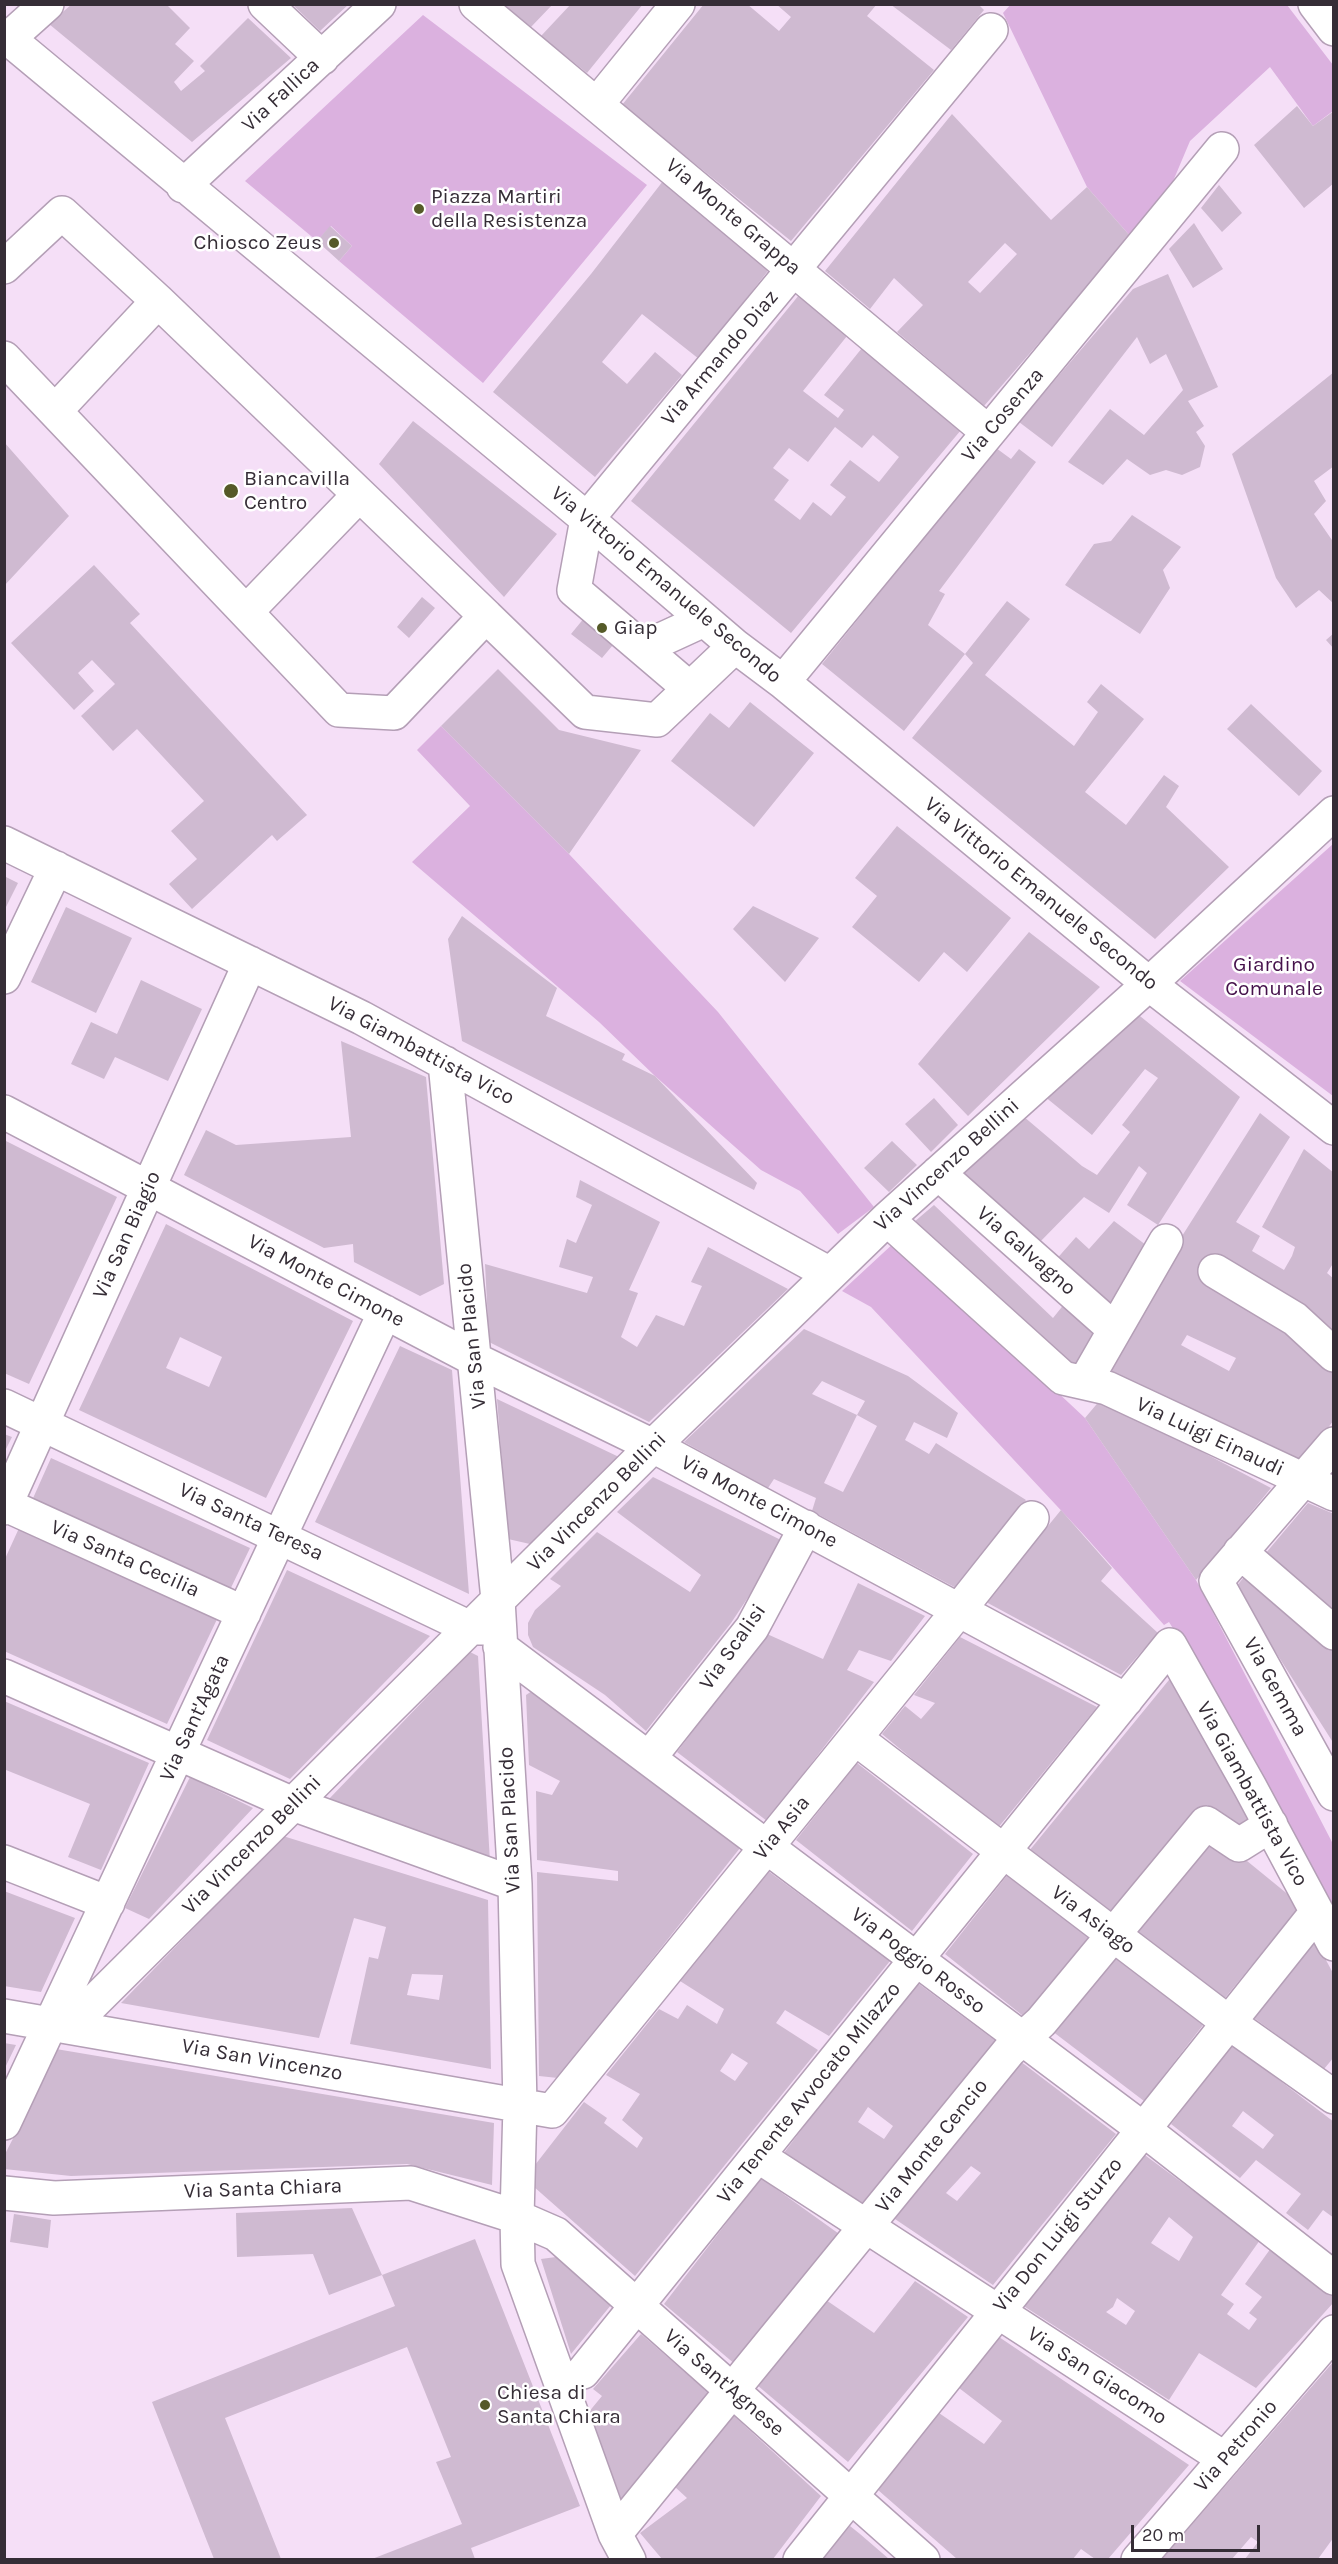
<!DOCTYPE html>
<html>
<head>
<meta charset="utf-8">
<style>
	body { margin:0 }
	#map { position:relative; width:1338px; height:2564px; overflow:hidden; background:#f5dff7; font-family:Karla,sans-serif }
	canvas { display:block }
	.frame { position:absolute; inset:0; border:6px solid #352d36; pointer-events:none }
	.scale { position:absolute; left:1131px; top:2525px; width:129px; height:27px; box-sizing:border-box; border:3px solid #352d36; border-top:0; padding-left:8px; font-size:18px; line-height:21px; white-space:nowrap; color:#352d36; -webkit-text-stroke:4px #fff; paint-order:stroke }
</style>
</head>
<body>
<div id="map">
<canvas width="1338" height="2564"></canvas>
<div class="frame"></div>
<div class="scale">20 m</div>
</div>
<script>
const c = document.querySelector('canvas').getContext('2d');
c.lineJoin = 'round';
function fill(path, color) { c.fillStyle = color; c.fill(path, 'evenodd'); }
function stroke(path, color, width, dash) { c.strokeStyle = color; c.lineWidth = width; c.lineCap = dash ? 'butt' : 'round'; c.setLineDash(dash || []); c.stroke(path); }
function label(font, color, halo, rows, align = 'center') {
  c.font = font + ' Karla,sans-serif'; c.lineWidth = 5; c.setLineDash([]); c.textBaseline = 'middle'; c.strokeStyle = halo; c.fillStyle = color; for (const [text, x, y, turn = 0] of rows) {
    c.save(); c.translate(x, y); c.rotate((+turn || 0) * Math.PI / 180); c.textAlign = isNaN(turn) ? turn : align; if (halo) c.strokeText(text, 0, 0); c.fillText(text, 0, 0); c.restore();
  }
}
const green = new Path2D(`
	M1011,4L1287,5L1333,65V111L1313,126L1270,67L1190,141L1171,186L1131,237L1087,187L1003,13Z
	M423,15L647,185L483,383L339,261L352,246L331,226L317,241L245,181Z
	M441,726L569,854L718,1012L874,1207L838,1234L800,1191L761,1170L655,1076L599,1022L412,862L470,806L417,750Z
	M1333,844V1096L1180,981Z
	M896,1241L1085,1418L1196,1580L1333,1844V1924L1192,1659L1169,1622L1164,1625L1084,1535L871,1307L842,1291Z`);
const building = new Path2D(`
	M72,4H166L190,28L175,44L194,61L174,82L181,91L205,71L200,66L248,18L291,58L192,142L49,24Z
	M292,4H349L320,31Z
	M503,4H553L531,27Z
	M571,4H643L587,73L541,36Z
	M704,4H747L779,31L791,17L776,4H877L867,16L934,70L791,241L622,105Z
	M890,4H978L984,10L951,50Z
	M1297,106L1313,126L1334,111V183L1304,208L1254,145Z
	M952,114L1051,220L1087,187L1131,237L984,406L897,332L923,305L894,278L870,309L825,271ZM1005,243L1017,254L980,293L968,282Z
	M663,181L771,267L699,359L642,314L602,362L627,384L655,352L682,375L595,477L493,392L591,274Z
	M1219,185L1242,213L1222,232L1201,208Z
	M1194,223L1223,269L1193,288L1169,249Z
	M330,226L352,246L339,261L317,241Z
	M1168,274L1218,387L1188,401L1204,426L1196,432L1205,446L1200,467L1182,475L1166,470L1150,475L1127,459L1103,485L1068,462L1110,409L1144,435L1183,390L1166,354L1150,364L1137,337L1052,447L1019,422L1133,289Z
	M799,295L847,336L803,391L838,418L844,410L824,395L862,348L961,430L791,633L631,501ZM835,427L862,448L873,435L899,457L879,482L850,460L830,485L846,497L831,516L813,502L800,520L774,500L789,480L773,468L789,448L808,462Z
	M1334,372V466L1314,481L1326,501L1314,514L1334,543V604L1319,590L1296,608L1276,578L1232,454Z
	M413,421L557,534L504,597L379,464Z
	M4,442L69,516L4,586Z
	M996,448L1011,459L1019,449L1036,462L939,591L945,594L928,625L965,654L904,731L822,664Z
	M1132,515L1181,547L1163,570L1170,588L1140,634L1065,585L1094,544L1111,541Z
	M94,565L140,614L130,623L307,815L277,841L272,835L192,909L169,884L197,859L171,831L204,801L137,729L113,751L81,716L115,684L92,660L78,673L94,691L74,710L11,643Z
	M603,595L634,620L602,658L571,634Z
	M422,597L435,608L409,638L397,627Z
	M1007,601L1030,619L985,675L1074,746L1098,712L1087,702L1101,684L1144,719L1085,792L1126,825L1164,775L1179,786L1166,807L1229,867L1155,939L912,738L973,663L965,654Z
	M1334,633V649L1326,640Z
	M498,669L559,730L641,750L569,854L441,726Z
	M750,702L814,753L754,827L671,761L710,713L729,728Z
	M1251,704L1322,771L1299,796L1227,729Z
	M897,826L1011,918L967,972L944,952L919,982L852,927L877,896L855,878Z
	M4,876L18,883L4,911Z
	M753,906L819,938L785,982L733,929Z
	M66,907L132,938L96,1013L31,982Z
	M462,916L557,988L546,1016L625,1054L622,1060L655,1076L757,1183L754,1190L462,1041L448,939Z
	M1029,932L1100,987L968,1116L918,1064Z
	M141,980L202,1009L168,1081L115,1057L104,1079L71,1064L91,1022L117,1034Z
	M1135,1012L1240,1097L1158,1225L1127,1205L1147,1173L1139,1166L1109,1213L1084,1197L1037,1245L961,1174L1023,1116L1082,1166L1097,1175L1130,1132L1122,1125L1158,1078L1145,1069L1092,1135L1044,1096Z
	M341,1041L426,1077L444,1284L420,1296L354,1262L353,1244L324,1248L184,1175L206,1130L236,1145L351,1137Z
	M934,1098L958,1125L931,1152L905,1124Z
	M1260,1113L1290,1137L1236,1222L1260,1236L1252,1251L1284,1270L1292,1256L1295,1247L1262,1227L1304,1149L1334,1173V1262L1327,1273L1334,1279V1329L1326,1337L1334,1369V1420L1301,1462L1099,1367ZM1187,1335L1236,1358L1229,1371L1181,1345Z
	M4,1140L117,1197L29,1384L4,1373Z
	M892,1141L917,1165L889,1192L864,1168Z
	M580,1180L660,1222L629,1290L638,1293L621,1337L637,1347L656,1315L684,1326L702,1286L691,1282L708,1247L788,1289L649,1422L489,1342L485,1264L587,1293L593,1277L559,1267L567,1239L576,1243L592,1205L576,1197Z
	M934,1205L1053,1318L1065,1303L1096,1333L1075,1371L907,1228Z
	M1114,1221L1146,1245L1109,1313L1054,1262L1076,1237L1089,1249Z
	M166,1224L353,1321L266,1498L79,1410ZM180,1337L222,1357L209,1387L166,1368Z
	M804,1329L908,1376L958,1413L947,1438L914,1422L905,1440L929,1454L936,1443L1026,1500L958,1589L812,1511L816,1498L774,1479L768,1488L684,1442ZM822,1381L865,1401L857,1415L877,1426L843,1492L824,1483L857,1415L812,1394Z
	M400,1346L452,1370L469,1594L315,1522Z
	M497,1399L619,1457L530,1544L508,1539Z
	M1101,1399L1271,1488L1196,1580L1085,1418Z
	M4,1434L12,1437L4,1453Z
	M51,1458L250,1548L228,1594L30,1505Z
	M653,1477L785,1542L731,1623L646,1731L605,1695L533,1647L528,1635V1623L535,1610L561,1586L550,1579L597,1532L690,1592L701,1575L617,1512Z
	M1308,1503L1334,1514V1620L1260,1560Z
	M1061,1510L1112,1568L1101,1581L1158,1633L1121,1675L986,1602Z
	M20,1526L220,1613L167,1724L4,1651V1561Z
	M287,1570L430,1636L290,1779L207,1740Z
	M1249,1571L1334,1648V1744L1235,1588Z
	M858,1583L925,1616L891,1661L859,1650L847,1670L874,1682L767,1821L677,1752L767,1634L823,1659Z
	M960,1637L1097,1707L997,1829L882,1734L905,1706L921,1719L935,1703L914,1695Z
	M470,1652L478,1656L490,1862L329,1799Z
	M1173,1675L1255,1823L1241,1835L1207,1805L1111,1919L1029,1851Z
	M532,1691L740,1848L558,2078L539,2076L537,1872L618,1881V1871L537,1860L536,1791L552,1795L560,1781L529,1765L526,1695Z
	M4,1701L149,1763L101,1870L68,1857L90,1804L6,1770L4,1774Z
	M857,1763L973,1854L912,1931L796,1840Z
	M190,1777L253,1808L149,1919L125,1908Z
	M1214,1834L1301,1905L1220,2004L1132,1933Z
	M283,1836L488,1900L491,2069L350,2044L369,1957L378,1959L386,1927L354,1918L319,2038L121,2003ZM412,1974L443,1975L439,2000L407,1995Z
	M768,1871L890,1961L829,2036L785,2010L776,2023L818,2050L635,2276L533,2186L535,2165L584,2102L607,2118L604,2123L637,2148L643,2138L622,2120L640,2094L606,2075L659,2009L678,2019L687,2005L717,2024L724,2009L680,1981ZM732,2053L748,2063L735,2081L720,2071Z
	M1009,1873L1092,1938L1027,2019L945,1954Z
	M4,1891L75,1918L41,1992L4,1986Z
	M1313,1936L1334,1975V2057L1324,2069L1254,2018Z
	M1111,1954L1203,2025L1144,2101L1052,2031Z
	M915,1981L1001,2045L866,2205L783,2154ZM868,2107L893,2126L884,2139L858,2122Z
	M4,2043L16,2045L4,2070Z
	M1232,2044L1334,2122V2218L1323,2210L1308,2230L1286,2213L1301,2194L1256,2160L1240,2178L1171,2124ZM1243,2111L1274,2135L1263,2149L1232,2126Z
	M56,2049L494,2123L492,2185L407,2164L71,2176L4,2169V2156L38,2090Z
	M1016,2058L1116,2134L993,2285L889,2215ZM971,2166L981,2173L957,2201L946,2193Z
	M1142,2153L1260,2240L1221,2295L1234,2304L1227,2314L1249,2330L1257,2319L1249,2313L1262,2297L1245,2284L1271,2248L1334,2295V2302L1256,2388L1199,2353L1169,2400L1022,2305ZM1169,2217L1193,2237L1179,2261L1151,2243ZM1117,2298L1135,2311L1126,2325L1106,2312L1113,2307Z
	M761,2178L842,2236L736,2365L664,2304Z
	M352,2208L382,2275L329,2295L313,2254L237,2257L236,2213Z
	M14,2214L51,2220L48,2248L10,2242Z
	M475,2239L580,2506L471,2548L475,2559H372L462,2524L436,2462L451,2457L407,2347L225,2418L281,2559H214L152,2402L395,2306L382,2275Z
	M556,2257L611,2305L571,2354L541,2259Z
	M915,2281L968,2317L848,2462L757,2385L826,2300L874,2333Z
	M641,2334L711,2395L622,2501L588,2413L602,2396L593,2389Z
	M999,2337L1189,2465L1108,2559H1095L1081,2549L1073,2559H957L878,2490L939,2413L984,2444L1002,2421L959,2388Z
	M1334,2361V2537L1318,2559H1245L1258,2542L1251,2537L1232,2559H1162Z
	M733,2415L821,2496L773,2559H662L640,2533L687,2498L675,2487Z
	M850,2526L860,2534L889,2559H822Z`);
const minor = new Path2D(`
	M265,4L322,58
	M476,4L988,432
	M1315,4L1334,29
	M4,35L587,519L735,646L783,682L1149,984L1334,1128
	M9,38L47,4
	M597,104L678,4
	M183,186L379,4
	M4,267L62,213L158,301L486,616L394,713L339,710L4,358
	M56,410L158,301
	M246,612L359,495
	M486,616L585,712L657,720L735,646
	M643,648L704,620
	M783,682L1222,149
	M689,688L574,590L587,519L991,30
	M4,843L362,1018L830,1274
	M4,977L56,868
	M445,1063L498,1600L515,1884L520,2105L517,2217L518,2264L615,2534L629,2560
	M4,1112L474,1359L653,1446L1126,1700
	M938,1173L1114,1329
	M887,1219L1063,1378L1107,1388L1334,1494
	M1215,1271L1295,1319L1334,1355
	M1085,1382L1166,1241
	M4,1406L470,1628H492
	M1334,1444L1216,1581L1334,1794
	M6,1505L244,1613
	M4,1508L250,963
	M1240,1552L1334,1633
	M500,1647L1143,2129L1334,2278
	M4,1676L293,1804L515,1884
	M855,1738L1228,2022L1334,2097
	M649,1758L752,1628L806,1527
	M4,1862L108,1903
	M4,2016L552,2111L959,1610L1032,1518
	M51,2024L89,2007L653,1446L887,1219L1149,984L1334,813
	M4,2123L385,1312
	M758,2156L1225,2459
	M4,2193L54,2198L411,2183L517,2217L556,2234L923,2560
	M583,2372L1170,1645L1250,1787L1334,1944
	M615,2534L1009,2051L1041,2022L1206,1823L1239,1845L1271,1825
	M800,2560L1317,1912
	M1138,2560L1334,2332`);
const markers = [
	[419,209,6,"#555a28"],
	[334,243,6,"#555a28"],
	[231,491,8,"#555a28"],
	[602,628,6,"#555a28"],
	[485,2405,6,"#555a28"]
];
const streetNames = [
	["Via Fallica",281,95,-43],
	["Via Monte Grappa",733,217,40],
	["Via Armando Diaz",720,358,-50],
	["Via Cosenza",1003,415,-50],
	["Via Vittorio Emanuele Secondo",666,585,40],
	["Via Vittorio Emanuele Secondo",1041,894,39],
	["Via Giambattista Vico",421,1051,28],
	["Via Vincenzo Bellini",947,1165,-42],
	["Via San Biagio",127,1235,-66],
	["Via Galvagno",1026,1251,41],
	["Via Monte Cimone",326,1281,28],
	["Via San Placido",472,1336,-96],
	["Via Luigi Einaudi",1210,1437,25],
	["Via Vincenzo Bellini",597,1502,-45],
	["Via Monte Cimone",759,1502,28],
	["Via Santa Teresa",251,1522,25],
	["Via Santa Cecilia",125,1559,24],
	["Via Scalisi",733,1647,-55],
	["Via Gemma",1275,1687,61],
	["Via Sant'Agata",195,1718,-65],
	["Via Giambattista Vico",1252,1794,61],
	["Via San Placido",510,1820,-93],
	["Via Asia",782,1828,-51],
	["Via Vincenzo Bellini",252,1845,-45],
	["Via Asiago",1093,1920,37],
	["Via Poggio Rosso",918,1961,37],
	["Via San Vincenzo",262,2060,10],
	["Via Tenente Avvocato Milazzo",809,2093,-51],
	["Via Monte Cencio",932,2146,-51],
	["Via Santa Chiara",263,2189,-2],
	["Via Don Luigi Sturzo",1058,2235,-51],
	["Via San Giacomo",1097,2376,33],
	["Via Sant'Agnese",724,2383,41],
	["Via Petronio",1236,2446,-49]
];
const poiNames = [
	["Piazza Martiri",431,197],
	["della Resistenza",431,221],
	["Chiosco Zeus",322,243,"right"],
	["Biancavilla",244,479],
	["Centro",244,503],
	["Giap",614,628],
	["Chiesa di",497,2393],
	["Santa Chiara",497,2417]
];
const parkNames = [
	["Giardino",1274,965],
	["Comunale",1274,989]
];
fill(green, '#dbb1df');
fill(building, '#cfbad1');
stroke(minor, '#b49fb6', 36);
stroke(minor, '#fff', 33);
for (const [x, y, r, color] of markers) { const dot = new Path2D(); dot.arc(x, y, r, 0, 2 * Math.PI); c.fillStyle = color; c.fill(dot); stroke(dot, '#fff', 2); }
label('21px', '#352d36', '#fff', streetNames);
label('21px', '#352d36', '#fff', poiNames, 'left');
label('21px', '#45114b', '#fff', parkNames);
</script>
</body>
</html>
